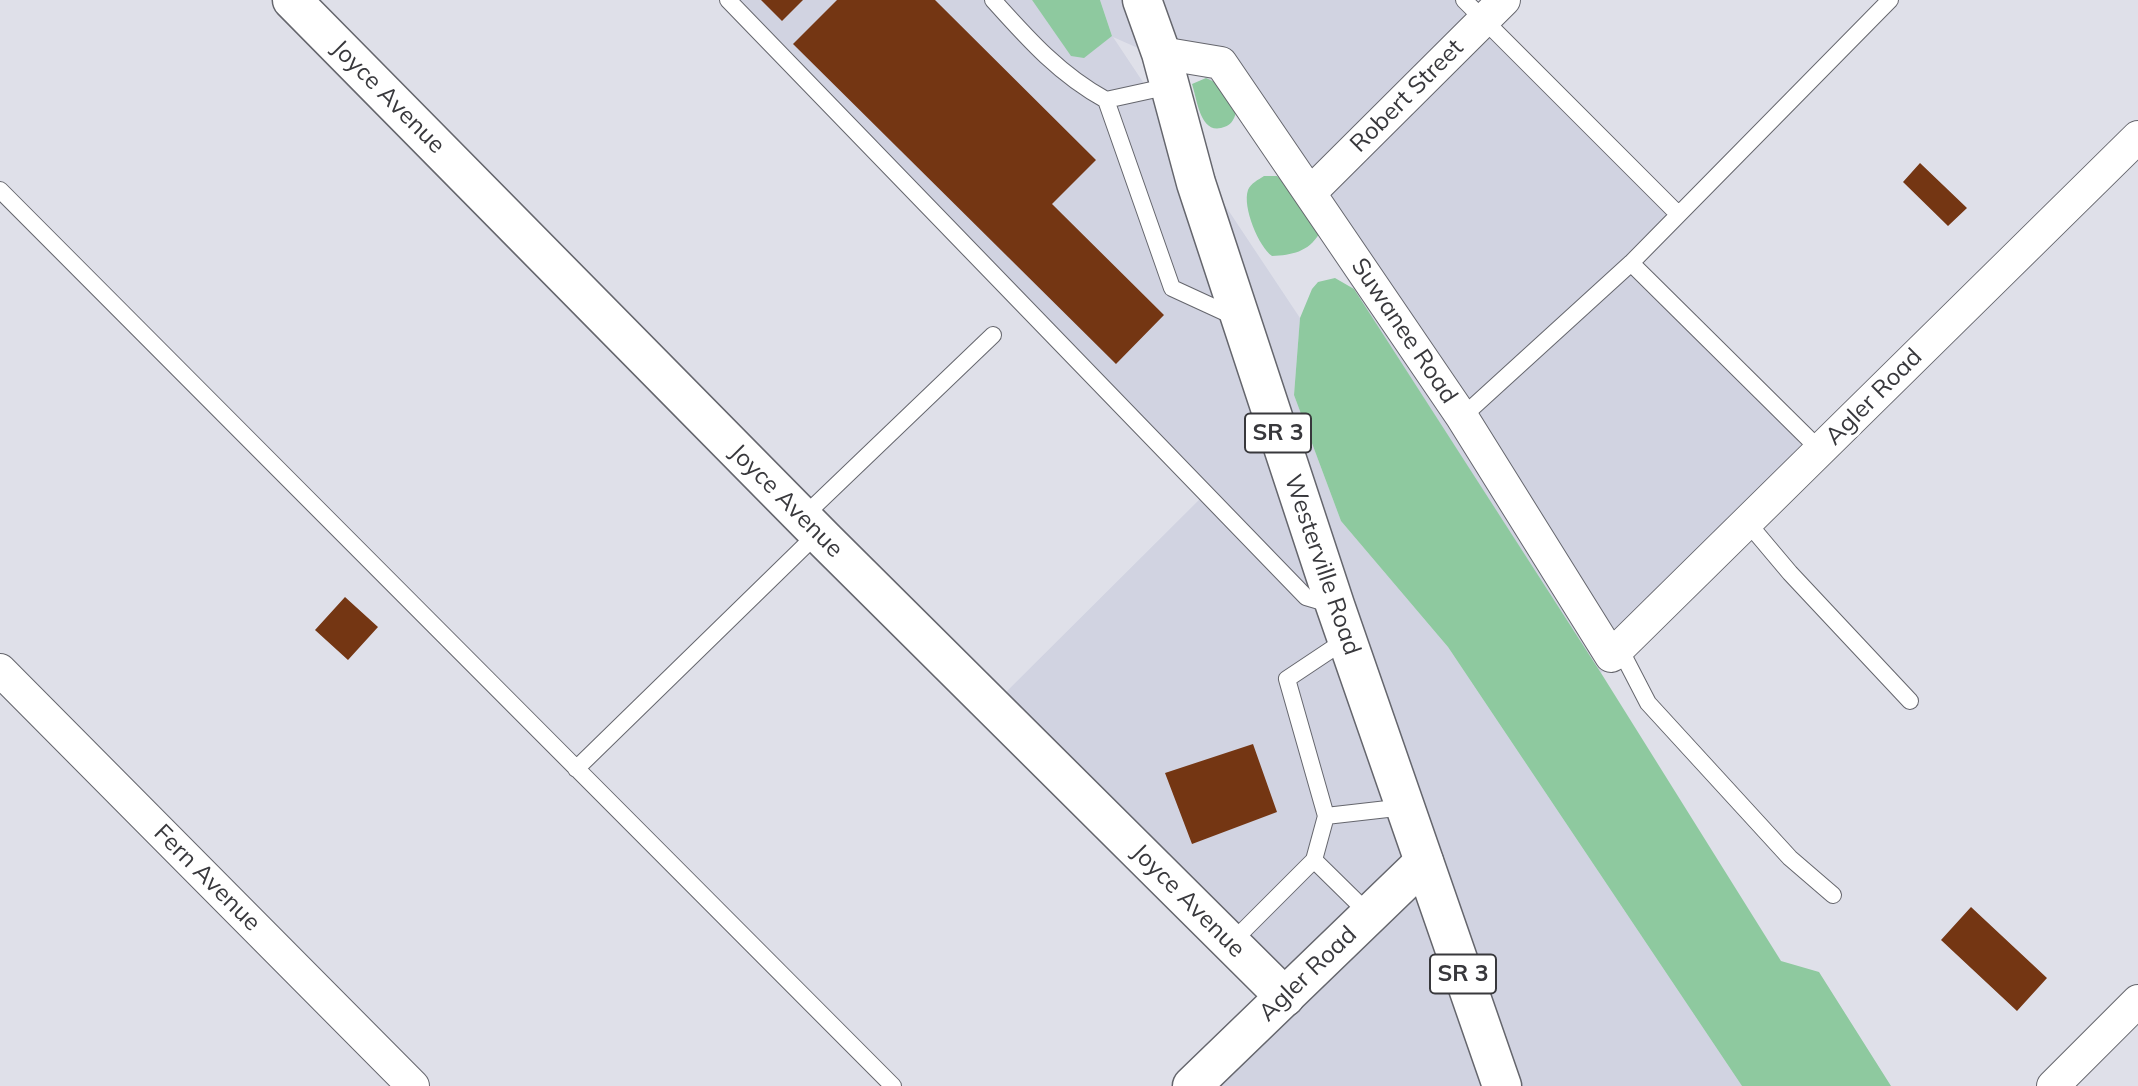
<!DOCTYPE html>
<html>
<head>
<meta charset="utf-8">
<style>
	body { margin:0 }
	canvas { display:block; background:#dfe0e9 }
</style>
</head>
<body>
<canvas width="2138" height="1086"></canvas>
<script>
const c = document.querySelector('canvas').getContext('2d');
c.lineJoin = 'round';
function fill(path, color) { c.fillStyle = color; c.fill(path, 'evenodd'); }
function stroke(path, color, width, dash) { c.strokeStyle = color; c.lineWidth = width; c.lineCap = dash ? 'butt' : 'round'; c.setLineDash(dash || []); c.stroke(path); }
function label(font, color, halo, rows, align = 'center') {
  c.font = font + ' Mulish,sans-serif'; c.lineWidth = 7; c.setLineDash([]); c.textBaseline = 'middle'; c.strokeStyle = halo; c.fillStyle = color; for (const [text, x, y, turn = 0] of rows) {
    c.save(); c.translate(x, y); c.rotate((+turn || 0) * Math.PI / 180); c.textAlign = isNaN(turn) ? turn : align; if (halo) c.strokeText(text, 0, 0); c.fillText(text, 0, 0); c.restore();
  }
}
const built = new Path2D(`
	M729,0H1032L1071,55L1112,36L1100,0H1466L1675,214L1633,261L1826,454L1601,673L1229,96L1219,84L1113,37L1300,318L1294,395L1341,521L1448,647L1742,1086H1179L1271,991L989,709L1212,487Z`);
const green = new Path2D(`
	M1032,0H1100L1112,36L1084,58L1071,56Z
	M1206,78L1219,84L1236,112C1234,121 1230,126 1221,128C1200,133 1197,99 1192,84Z
	M1264,176H1277L1287,185L1319,234C1308,252 1292,255 1272,256C1259,247 1242,207 1248,190C1251,183 1258,180 1264,176Z
	M1335,278L1354,289L1601,673L1781,961L1819,972L1891,1086H1742L1448,647L1341,521L1294,395L1300,318L1312,289L1318,282Z`);
const building = new Path2D(`
	M761,0H803L782,21Z
	M837,0H935L1096,160L1052,204L1164,315L1116,364L793,44Z
	M1920,163L1967,208L1948,226L1903,182Z
	M345,597L378,627L348,660L315,630Z
	M1253,744L1277,812L1192,844L1165,773Z
	M1971,907L2047,978L2017,1011L1941,940Z`);
const service = new Path2D(`
	M728,0L1306,597L1333,605
	M993,0C1028,39 1060,75 1106,100
	M1464,0L1678,214
	M1170,86L1106,100L1172,288L1235,317
	M0,190L893,1086
	M1631,263L1820,450
	M1462,417L1631,263L1890,0
	M803,517L993,335
	M1747,522L1790,573L1910,701
	M1347,639L1287,679L1326,816L1405,807
	M1619,647L1648,703L1790,858L1833,895
	M576,769L818,533
	M1314,860L1326,816
	M1231,943L1314,860L1370,915`);
const minor = new Path2D(`
	M1161,53L1221,63L1462,417L1611,656L2138,137
	M1310,193L1504,0
	M0,670L413,1086
	M2053,1086L2138,1001`);
const tertiary = new Path2D(`
	M292,0L826,541L1285,997`);
const secondary = new Path2D(`
	M1192,1086L1424,862`);
const primary = new Path2D(`
	M1142,0L1161,53L1196,183L1335,605L1502,1086`);
const shields = [
	[1278,433,66],
	[1463,974,66]
];
const shieldNames = [
	["SR 3",1278,433],
	["SR 3",1463,974]
];
const streetNames = [
	["Robert Street",1407,96,-45],
	["Joyce Avenue",388,97,45],
	["Suwanee Road",1404,331,56],
	["Agler Road",1874,397,-45],
	["Joyce Avenue",786,501,45],
	["Westerville Road",1322,565,71],
	["Fern Avenue",207,878,45],
	["Joyce Avenue",1188,901,45],
	["Agler Road",1308,974,-44]
];
fill(built, '#d1d3e1');
fill(green, '#8ec99f');
fill(building, '#743613');
stroke(service, '#65666d', 18);
stroke(minor, '#65666d', 34);
stroke(tertiary, '#65666d', 41);
stroke(secondary, '#65666d', 41);
stroke(primary, '#65666d', 41);
stroke(service, '#fff', 16);
stroke(minor, '#fff', 32);
stroke(tertiary, '#fff', 38);
stroke(secondary, '#fff', 38);
stroke(primary, '#fff', 38);
for (const [x, y, w] of shields) { const box = new Path2D(); box.roundRect(x - w / 2, y - 19.5, w, 39, 5); c.fillStyle = '#fff'; c.fill(box); stroke(box, '#38383c', 2); }
label('bold 23px', '#38383c', null, shieldNames);
label('24px', '#38383c', '#fff', streetNames);
</script>
</body>
</html>
